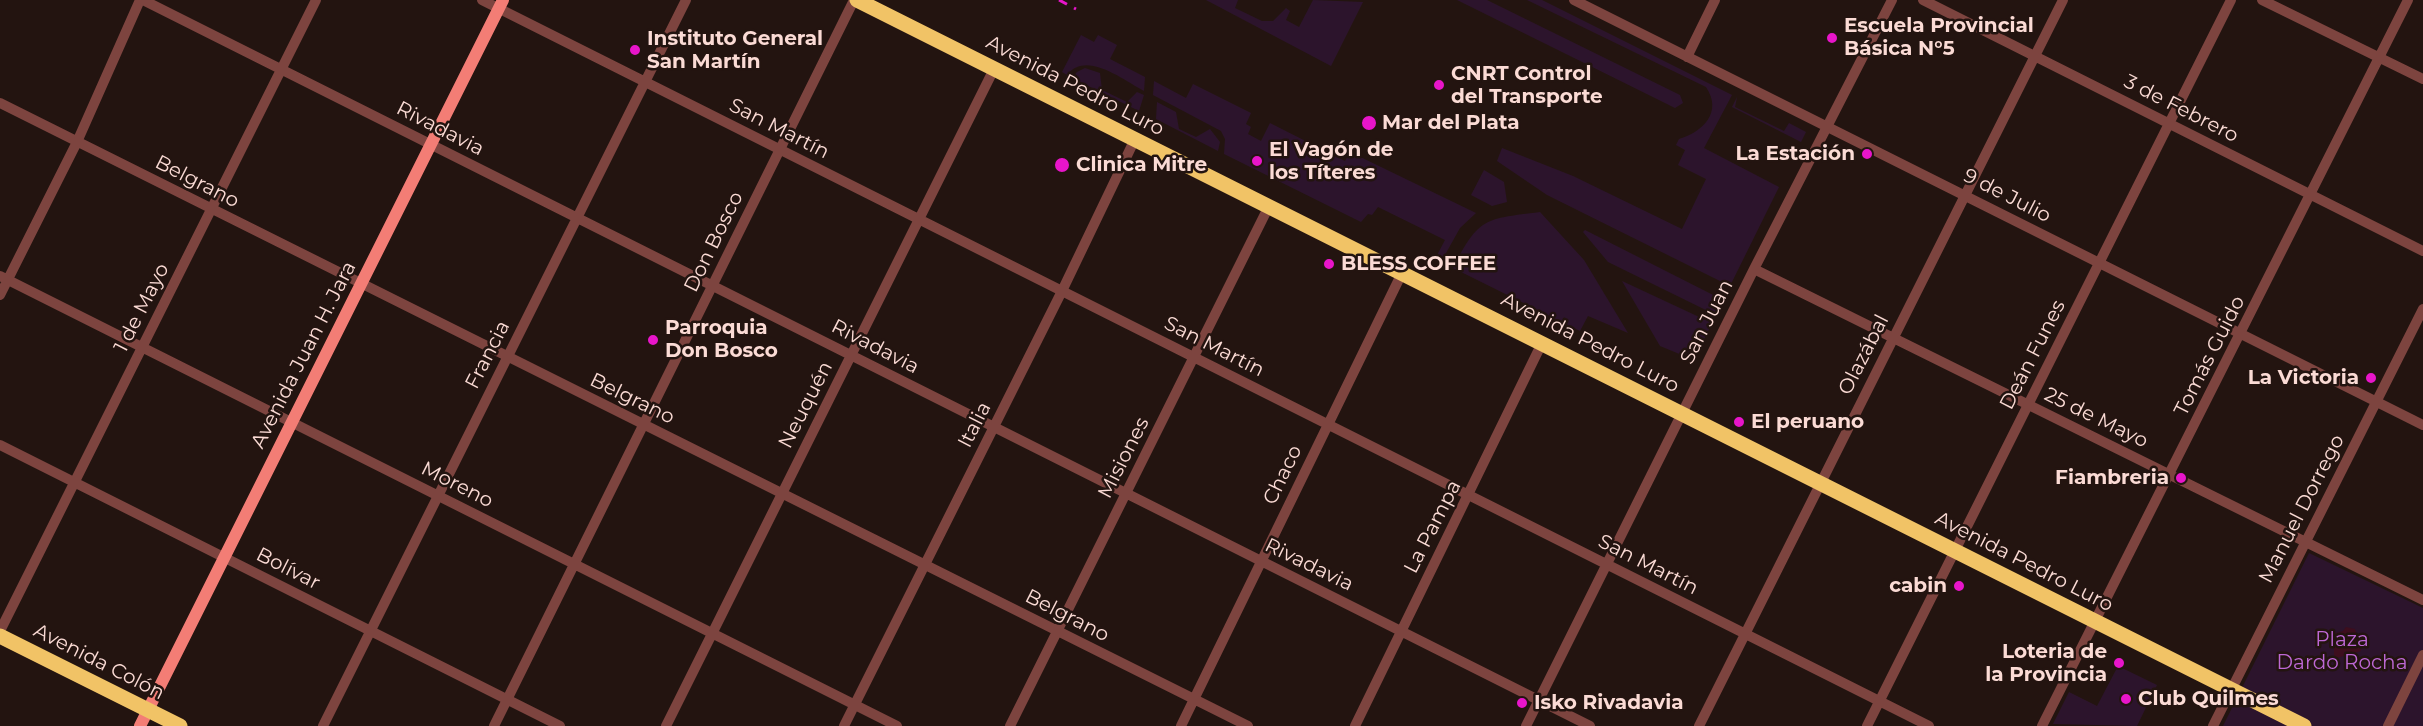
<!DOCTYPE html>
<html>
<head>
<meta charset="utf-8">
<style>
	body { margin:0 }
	canvas { display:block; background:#231410 }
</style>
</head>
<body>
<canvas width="2423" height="726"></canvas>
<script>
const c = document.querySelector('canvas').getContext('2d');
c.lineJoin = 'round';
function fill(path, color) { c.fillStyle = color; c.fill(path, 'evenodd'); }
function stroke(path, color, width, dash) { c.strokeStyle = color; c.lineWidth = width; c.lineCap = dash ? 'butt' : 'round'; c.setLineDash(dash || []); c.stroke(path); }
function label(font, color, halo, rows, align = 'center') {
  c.font = font + ' Montserrat,sans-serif'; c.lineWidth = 5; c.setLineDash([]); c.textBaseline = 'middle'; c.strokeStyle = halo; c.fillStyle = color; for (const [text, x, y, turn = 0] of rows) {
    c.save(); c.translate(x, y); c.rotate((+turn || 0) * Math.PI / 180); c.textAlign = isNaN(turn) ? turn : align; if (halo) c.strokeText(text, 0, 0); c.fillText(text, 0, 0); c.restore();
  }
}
const green = new Path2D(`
	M1206,0H1238L1235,8L1262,21H1273L1286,8L1290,11L1286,20L1299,27L1313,0L1363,2L1331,66Z
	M1457,0H1487L1680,95L1683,103L1675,108Z
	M1527,0H1542L1732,95L1704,148L1779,187L1730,286L1547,195L1497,161L1502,148L1573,176L1682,229L1706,179L1678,165L1685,150L1676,145L1679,139C1703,132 1723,112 1706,87Z
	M1081,35L1094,42L1098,35L1117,45L1110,59L1145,77L1144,91C1123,80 1086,50 1067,75L1062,72Z
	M1085,68L1100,73L1102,90L1127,102L1137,92L1144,95L1139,111L1072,78L1077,72Z
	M1154,81L1186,98L1193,84L1251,113L1246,124L1251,127L1248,134L1261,141L1270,123L1345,161L1350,152L1476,213L1460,228L1441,262L1435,259L1445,240L1378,207L1372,215L1368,214L1361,222L1224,154L1225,139L1221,131L1153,95Z
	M1737,97L1735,107L1784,131L1789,123L1806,132L1801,142L1732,107Z
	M1157,102L1176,112L1179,129L1196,137L1210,129L1220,142L1218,151L1156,119Z
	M1484,170L1504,182L1507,202L1492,206L1471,195Z
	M1540,212L1584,260L1628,333L1588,316L1580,331L1453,268C1479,217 1485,219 1540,212Z
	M1585,230L1723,300L1716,315L1608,262L1583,232Z
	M1622,281L1712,323L1694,360L1660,346Z
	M2309,553L2423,608V726H2223Z
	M2118,666L2157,685L2137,726L2053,724L2069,692L2097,706Z`);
const water = new Path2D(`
	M2346,627L2355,629L2361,651L2337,658L2334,655V645L2330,635L2343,631Z`);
const minor = new Path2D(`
	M143,0L1590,726
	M482,0L1929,726
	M1574,0L2423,425
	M1923,0L2423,251
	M2262,0L2423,79
	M1687,57L1715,0
	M0,103L1248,726
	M1754,269L2423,600
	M0,276L897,726
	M0,295L77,142L140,0
	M0,445L560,726
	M0,631L316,0
	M323,726L686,0
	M494,726L854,0
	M666,726L994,69
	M844,726L1062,291L1135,139
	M1010,726L1269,206
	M1181,726L1402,273
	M1355,726L1542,343
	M1526,726L1754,269L1892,0
	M1699,726L2063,0
	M1867,726L2231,0
	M2042,726L2408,0
	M2213,726L2423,309
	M2388,726L2423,655`);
const secondary = new Path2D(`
	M140,726L503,0`);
const primary = new Path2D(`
	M857,0L2304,726
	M0,636L180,726`);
const rail = new Path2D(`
	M1059,0L1076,9`);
const markers = [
	[1832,38,6,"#e815ca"],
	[635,50,6,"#e815ca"],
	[1439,85,6,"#e815ca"],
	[1369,123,8,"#e815ca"],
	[1867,154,6,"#e815ca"],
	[1257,161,6,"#e815ca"],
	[1062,165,8,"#e815ca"],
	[1329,264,6,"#e815ca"],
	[653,340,6,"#e815ca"],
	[2371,378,6,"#e815ca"],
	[1739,422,6,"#e815ca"],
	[2181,478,6,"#e815ca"],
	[1959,586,6,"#e815ca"],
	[2119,663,6,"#e815ca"],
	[2126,699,6,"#e815ca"],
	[1522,703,6,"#e815ca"]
];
const poiNames = [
	["Escuela Provincial",1844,26],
	["Básica N°5",1844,49],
	["Instituto General",647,39],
	["San Martín",647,62],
	["CNRT Control",1451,74],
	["del Transporte",1451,97],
	["Mar del Plata",1382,123],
	["El Vagón de",1269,150],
	["los Títeres",1269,173],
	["La Estación",1855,154,"right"],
	["Clinica Mitre",1076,165],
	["BLESS COFFEE",1341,264],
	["Parroquia",665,328],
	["Don Bosco",665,351],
	["La Victoria",2359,378,"right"],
	["El peruano",1751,422],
	["Fiambreria",2169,478,"right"],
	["cabin",1947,586,"right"],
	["Loteria de",2107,652,"right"],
	["la Provincia",2107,675,"right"],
	["Club Quilmes",2138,699],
	["Isko Rivadavia",1534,703]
];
const streetNames = [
	["Avenida Pedro Luro",1075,86,27],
	["3 de Febrero",2181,109,27],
	["Rivadavia",440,129,27],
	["San Martín",779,129,27],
	["Belgrano",197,182,27],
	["9 de Julio",2007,196,27],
	["Don Bosco",714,242,-64],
	["1 de Mayo",142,308,-63],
	["San Juan",1707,322,-63],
	["Avenida Pedro Luro",1590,343,27],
	["Rivadavia",875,347,27],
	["San Martín",1214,347,27],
	["Avenida Juan H. Jara",304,355,-63],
	["Francia",488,355,-63],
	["Olazábal",1864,355,-63],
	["Deán Funes",2033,355,-63],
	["Tomás Guido",2210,356,-63],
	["Belgrano",632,399,26],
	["Neuquén",806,405,-63],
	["25 de Mayo",2096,418,26],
	["Italia",975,425,-63],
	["Misiones",1124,458,-63],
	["Chaco",1283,475,-64],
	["Moreno",457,485,27],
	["Manuel Dorrego",2302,509,-63],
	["La Pampa",1433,527,-63],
	["Avenida Pedro Luro",2024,562,27],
	["Rivadavia",1309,565,26],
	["San Martín",1648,565,27],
	["Bolívar",288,569,27],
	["Belgrano",1067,616,27],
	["Avenida Colón",99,662,27]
];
const parkNames = [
	["Plaza",2342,640],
	["Dardo Rocha",2342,663]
];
fill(green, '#2c142c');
fill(water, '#3d0e1e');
stroke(minor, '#7d443f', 10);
stroke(secondary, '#f37d75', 12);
stroke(primary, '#f1c366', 15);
stroke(rail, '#e815ca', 3, [9, 8]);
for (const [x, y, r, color] of markers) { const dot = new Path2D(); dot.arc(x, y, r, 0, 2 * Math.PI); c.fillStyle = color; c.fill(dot); stroke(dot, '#231410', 2); }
label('bold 20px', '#fbdbd5', '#231410', poiNames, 'left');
label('20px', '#fbdbd5', '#231410', streetNames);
label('20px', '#be68d5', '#231410', parkNames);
</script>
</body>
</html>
